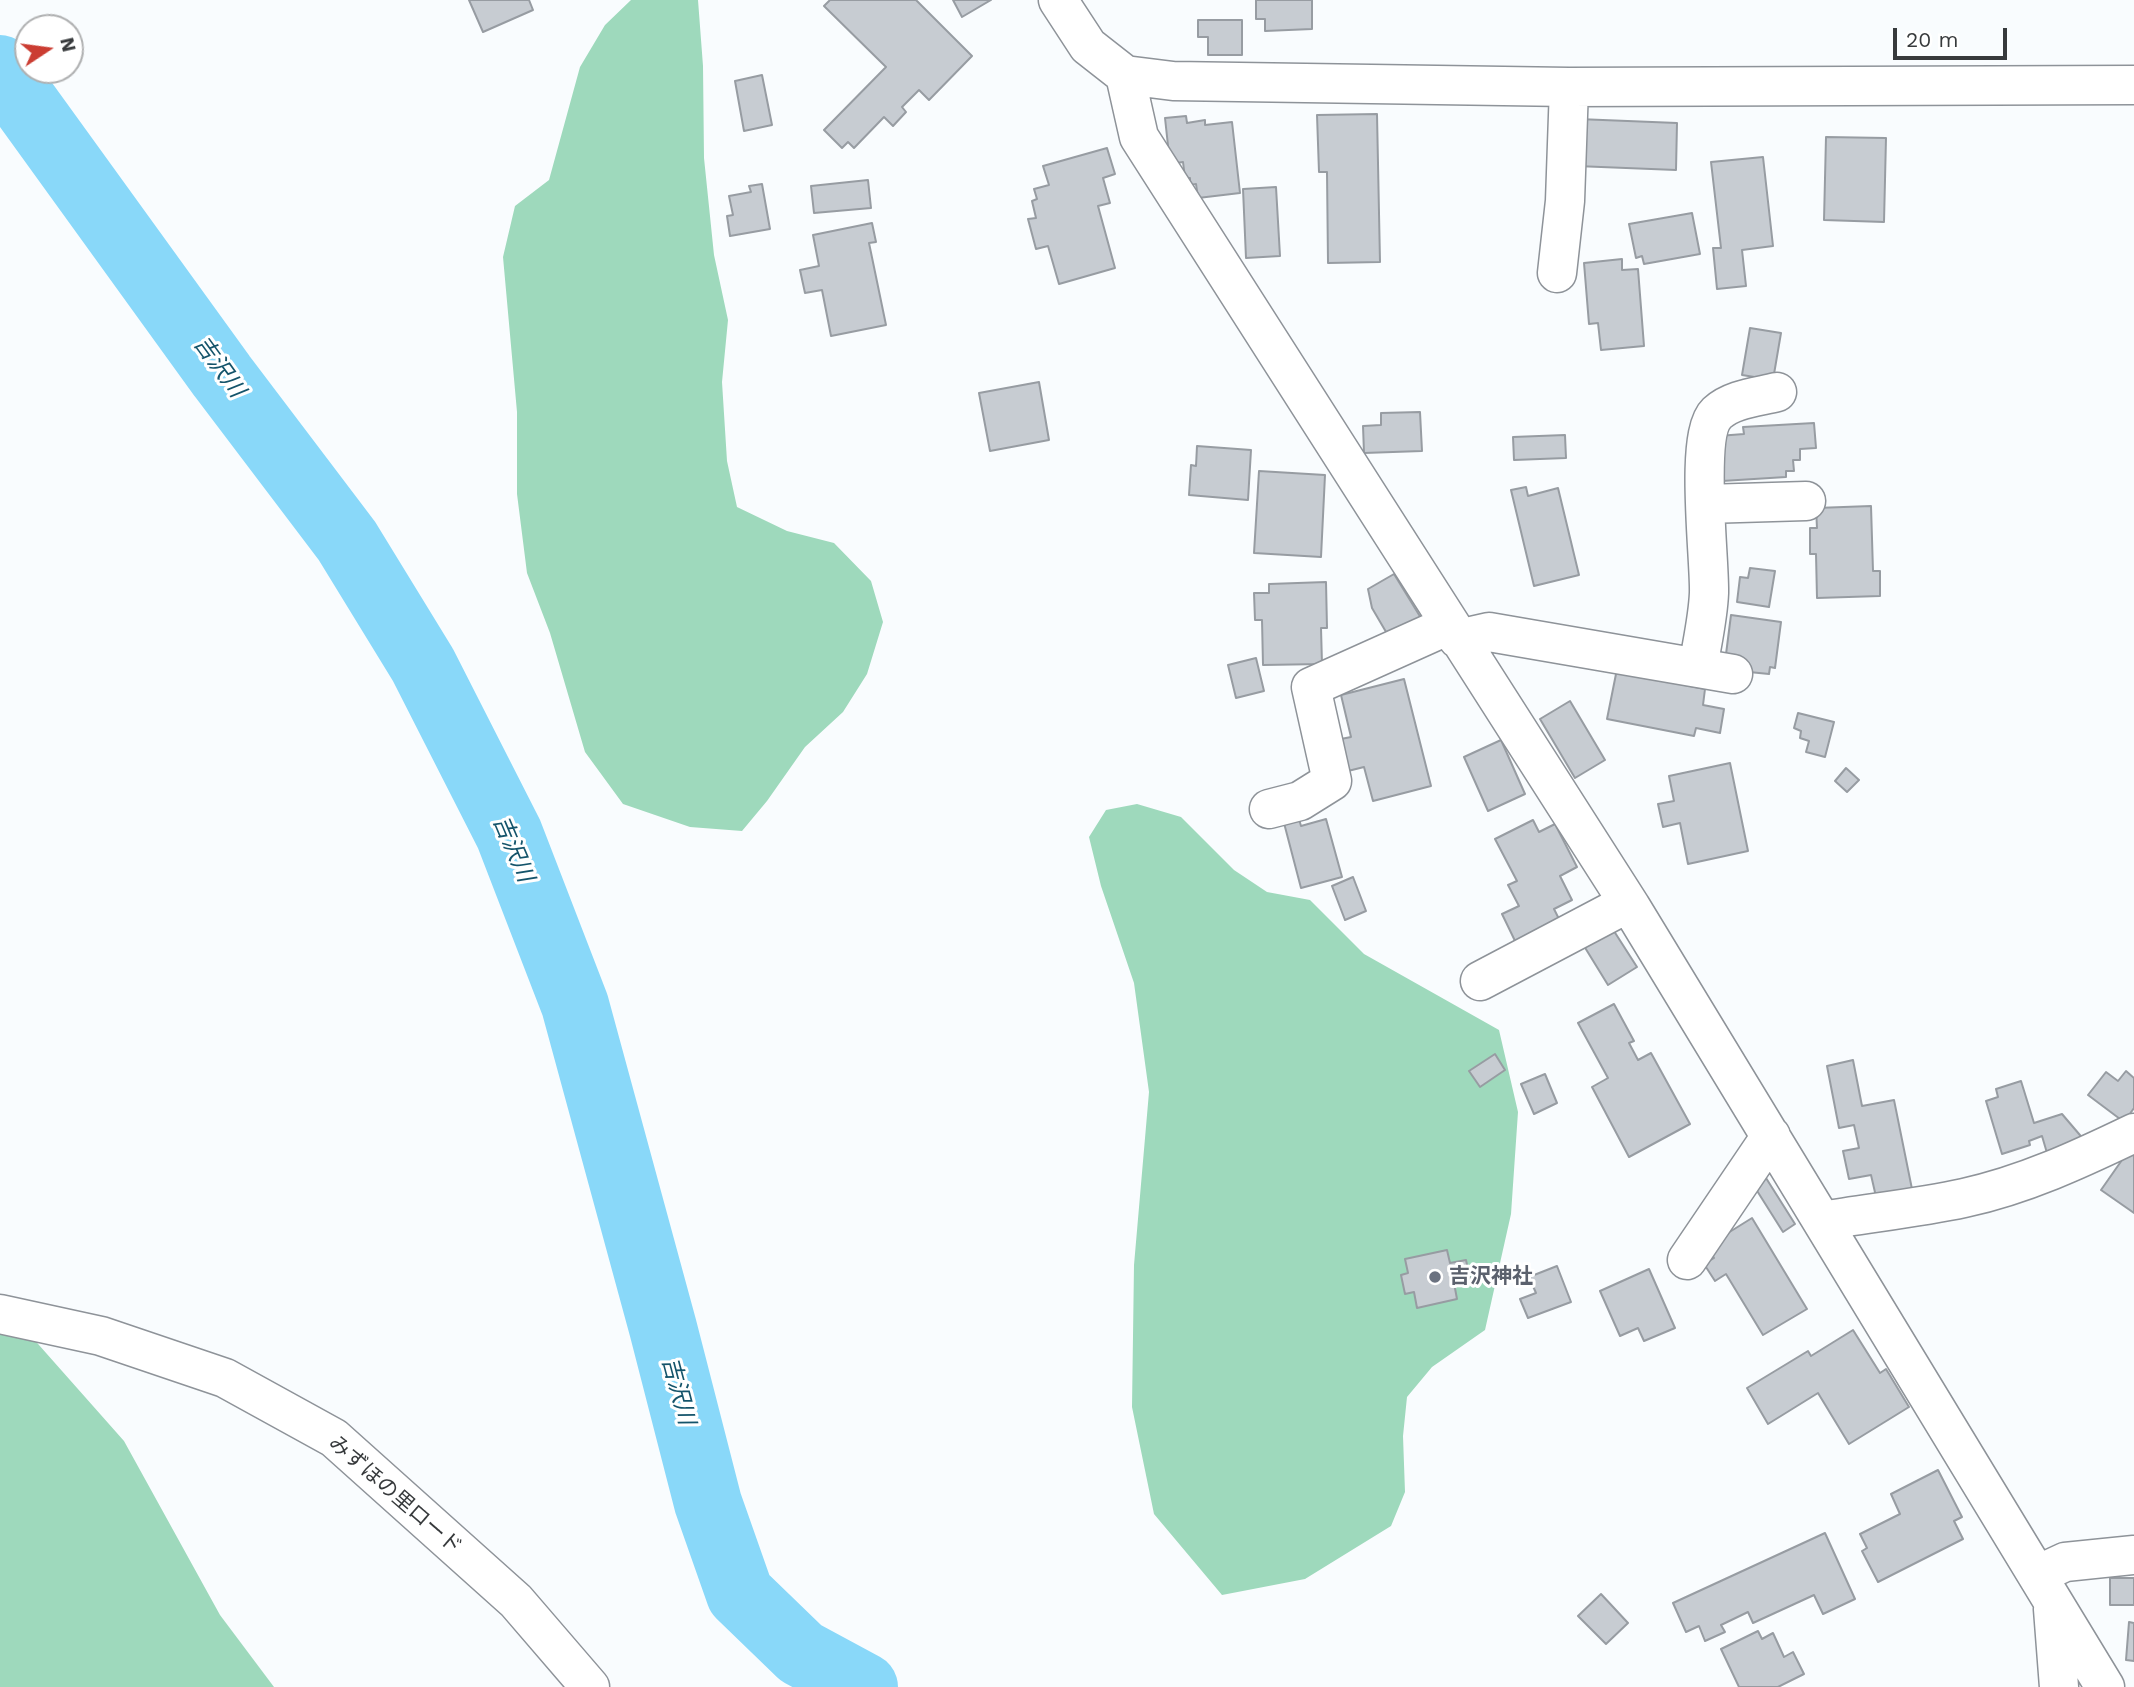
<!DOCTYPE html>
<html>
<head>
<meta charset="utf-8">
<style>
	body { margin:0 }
	#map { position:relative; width:2134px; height:1687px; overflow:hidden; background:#f9fcfe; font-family:"Work Sans",sans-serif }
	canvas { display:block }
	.north { position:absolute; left:14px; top:14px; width:70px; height:70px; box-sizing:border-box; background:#fff; border:2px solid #afb0b1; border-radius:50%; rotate:77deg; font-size:19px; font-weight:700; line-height:28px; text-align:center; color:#373a3c }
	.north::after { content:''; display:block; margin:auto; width:24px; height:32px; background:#cb3d32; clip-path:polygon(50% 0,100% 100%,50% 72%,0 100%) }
	.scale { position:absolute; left:1893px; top:28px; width:114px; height:32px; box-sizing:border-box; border:4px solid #373a3c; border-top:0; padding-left:9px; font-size:21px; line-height:24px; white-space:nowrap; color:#373a3c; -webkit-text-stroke:5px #fff; paint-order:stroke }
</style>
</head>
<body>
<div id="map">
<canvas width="2134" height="1687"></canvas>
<div class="north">N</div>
<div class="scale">20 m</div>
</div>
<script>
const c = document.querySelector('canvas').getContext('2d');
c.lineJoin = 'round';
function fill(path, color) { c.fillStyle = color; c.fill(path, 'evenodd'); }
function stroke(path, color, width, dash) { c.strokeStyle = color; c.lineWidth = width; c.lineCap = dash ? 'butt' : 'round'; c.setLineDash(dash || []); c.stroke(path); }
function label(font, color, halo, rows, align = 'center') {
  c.font = font + ' "Work Sans","Noto Sans JP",sans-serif'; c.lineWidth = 6; c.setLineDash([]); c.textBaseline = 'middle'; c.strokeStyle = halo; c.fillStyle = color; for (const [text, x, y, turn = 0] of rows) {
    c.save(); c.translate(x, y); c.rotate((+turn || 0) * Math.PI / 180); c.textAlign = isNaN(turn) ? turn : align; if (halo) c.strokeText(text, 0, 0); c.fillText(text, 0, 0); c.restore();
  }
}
const green = new Path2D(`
	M631,0H698L703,66L704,158L714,255L728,320L722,382L727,461L737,507L787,531L834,543L871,581L883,622L867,674L843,712L805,747L767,801L742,831L690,827L623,804L585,752L550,633L527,573L517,494V412L503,257L515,206L549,180L580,67L605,25Z
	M1137,804L1181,817L1234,870L1267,892L1310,900L1364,954L1499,1030L1518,1112L1511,1214L1485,1330L1432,1367L1407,1397L1403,1436L1405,1492L1391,1526L1305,1579L1222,1595L1154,1514L1132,1407L1134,1265L1149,1092L1134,983L1101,886L1089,837L1106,810Z
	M0,1301L124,1441L220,1615L274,1687H0Z`);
const river = new Path2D(`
	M0,69L222,376L347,541L423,665L509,834L575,1005L663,1328L708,1503L740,1594L801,1653L864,1687`);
const building = new Path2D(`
	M469,0H529L533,10L483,32Z
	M830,0H916L972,56L929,100L919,90L902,107L906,112L893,126L884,117L854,148L848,142L842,148L824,130L886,67L824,6Z
	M953,0H991L962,17Z
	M1256,0H1312V29L1265,31V19H1256Z
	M1198,20H1242V55H1208V37H1198Z
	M762,75L772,125L744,131L735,81Z
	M1377,114L1380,262L1328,263L1327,172H1319L1317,115Z
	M1186,116L1187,123L1205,120V125L1232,122L1240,193L1198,198L1196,184L1190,185V178H1185L1183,162L1170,164L1165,118Z
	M1578,119L1677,123L1676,170L1576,166Z
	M1826,137L1886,138L1884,222L1824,220Z
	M1107,148L1115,174L1103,178L1110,203L1098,206L1115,268L1059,284L1048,246L1036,249L1028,219L1036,218L1032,201L1037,199L1034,189L1049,185L1043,166Z
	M1763,157L1773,246L1742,250L1746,286L1717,289L1713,248H1721L1711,162Z
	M868,180L871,208L814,213L811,186Z
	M762,184L770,229L730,236L727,216L733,215L729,196L751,192L749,186Z
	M1276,187L1280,256L1246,258L1243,189Z
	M1692,213L1700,254L1644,264L1642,256L1636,258L1629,224Z
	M872,223L876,242L869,243L886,325L831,336L822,290L805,293L800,270L819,266L813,235Z
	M1622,259V270L1638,269L1644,346L1601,350L1598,323L1589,324L1584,263Z
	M1750,328L1781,333L1773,380L1742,375Z
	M1039,382L1049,440L990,451L979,393Z
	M1420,412L1422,451L1364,453L1363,426L1381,425V413Z
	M1814,423L1816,448L1800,449V460H1793L1794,471H1786V477L1722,481L1718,436L1744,434L1743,427Z
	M1565,435L1566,458L1514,460L1513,437Z
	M1197,446L1251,450L1248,500L1189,495L1191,465L1196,466Z
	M1259,471L1325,475L1321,557L1254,553Z
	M1526,487L1528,496L1558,488L1579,575L1534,586L1511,490Z
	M1871,506L1873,571H1880V596L1817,598L1816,554H1810V528H1817L1816,508Z
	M1750,568L1775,571L1769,607L1737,602L1740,577L1748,578Z
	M1394,574L1421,618L1389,637L1372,608L1368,589Z
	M1326,582L1327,628H1321L1322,664L1263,665L1262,620H1255L1254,593H1269V584Z
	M1731,615L1781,622L1775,668L1770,667L1769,674L1749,672L1750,665L1725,662Z
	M1256,658L1264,691L1236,698L1228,665Z
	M1618,664L1660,680L1705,689L1703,705L1724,709L1720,733L1696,728L1694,736L1607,719Z
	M1404,679L1431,786L1373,801L1364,767L1344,772L1336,740L1351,737L1341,695Z
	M1570,701L1605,760L1575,778L1540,719Z
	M1798,713L1834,722L1825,757L1806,752L1809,741L1800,738L1801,731L1794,728Z
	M1501,740L1525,794L1488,811L1464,757Z
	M1730,763L1748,851L1688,864L1680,823L1663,827L1658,804L1674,801L1669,776Z
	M1846,768L1859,780L1847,792L1835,781Z
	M1299,819L1301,826L1326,819L1342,877L1301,888L1284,823Z
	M1533,820L1539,832L1555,824L1577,867L1560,876L1572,900L1554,909L1561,923L1517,945L1502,914L1519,906L1508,885L1517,881L1495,839Z
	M1353,877L1366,911L1345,920L1332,886Z
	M1612,928L1637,967L1608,985L1584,946Z
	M1614,1004L1634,1041L1629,1043L1638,1060L1651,1053L1690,1124L1629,1157L1592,1087L1608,1078L1578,1023Z
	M1495,1054L1505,1070L1480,1087L1469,1071Z
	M1853,1060L1862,1106L1894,1100L1913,1194L1877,1201L1871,1175L1849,1179L1843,1151L1859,1148L1854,1125L1839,1128L1827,1066Z
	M2126,1071L2134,1078V1108L2124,1122L2088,1095L2106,1072L2118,1081Z
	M1545,1074L1557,1103L1534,1114L1521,1084Z
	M2021,1081L2034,1123L2062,1114L2085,1141L2047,1153L2042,1136L2029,1141L2030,1145L2002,1154L1986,1101L1998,1097L1996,1089Z
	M2129,1150L2134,1153V1213L2101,1190Z
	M1766,1178L1795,1224L1783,1232L1754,1186Z
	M1752,1218L1807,1309L1763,1335L1726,1274L1715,1281L1704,1264L1714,1258L1707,1246Z
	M1447,1250L1450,1263L1466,1260L1470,1279L1454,1283L1457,1299L1417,1308L1414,1292L1405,1294L1401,1275L1408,1273L1405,1259Z
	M1557,1266L1571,1302L1528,1318L1520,1299L1536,1293L1529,1277Z
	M1649,1269L1675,1328L1644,1341L1638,1328L1620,1336L1600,1291Z
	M1853,1330L1880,1373L1886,1369L1909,1407L1849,1444L1818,1393L1768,1424L1747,1388L1808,1351L1811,1356Z
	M1938,1470L1962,1517L1954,1521L1963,1539L1878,1582L1862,1551L1867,1548L1860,1534L1900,1514L1891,1494Z
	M1825,1533L1855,1599L1823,1614L1814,1595L1753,1623L1748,1612L1721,1625L1725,1632L1705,1641L1699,1626L1686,1632L1673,1603Z
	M2110,1578H2134V1605H2110Z
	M1601,1594L1628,1623L1606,1644L1578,1616Z
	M2129,1622L2134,1623V1661L2126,1660Z
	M1758,1631L1762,1639L1773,1633L1784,1657L1793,1652L1804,1674L1778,1687H1739L1721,1649Z`);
const minor = new Path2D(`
	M1058,0L1088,46L1125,75L1173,81L1569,87L2134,85
	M1125,75L1139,137L1631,907L2105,1687
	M1557,273L1565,201L1569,87
	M1706,504L1806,501
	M1458,639L1489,632L1733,674
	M1698,668C1702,643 1708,618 1709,593C1710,558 1694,435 1717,413C1732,399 1757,397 1777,392
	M1269,809L1300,801L1332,781L1311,687L1449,625
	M1480,981L1628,903
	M1822,1221C1869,1213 1918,1208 1964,1198C2024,1185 2080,1159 2134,1133
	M1687,1260L1771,1136
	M0,1314L101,1336L225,1378L334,1438L516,1601L590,1687
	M2037,1575L2065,1562L2134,1555
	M2053,1609L2059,1687`);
const markers = [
	[1435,1277,7,"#6b7280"]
];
const worshipNames = [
	["吉沢神社",1449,1277]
];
const streetNames = [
	["みずほの里ロード",395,1495,41]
];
const waterNames = [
	["吉沢川",219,367,54],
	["吉沢川",513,849,67],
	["吉沢川",678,1391,75]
];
fill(green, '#9ed9bc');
stroke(river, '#89d8f9', 68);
fill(building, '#c7ccd2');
stroke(building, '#979ca2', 2);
stroke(minor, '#8e9399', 41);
stroke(minor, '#fff', 38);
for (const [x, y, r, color] of markers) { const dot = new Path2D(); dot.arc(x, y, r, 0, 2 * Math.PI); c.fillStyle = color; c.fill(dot); stroke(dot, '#fff', 2.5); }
label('bold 21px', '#5b616d', '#fff', worshipNames, 'left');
label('21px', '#373a3c', '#fff', streetNames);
label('italic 23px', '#14546b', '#fff', waterNames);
</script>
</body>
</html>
